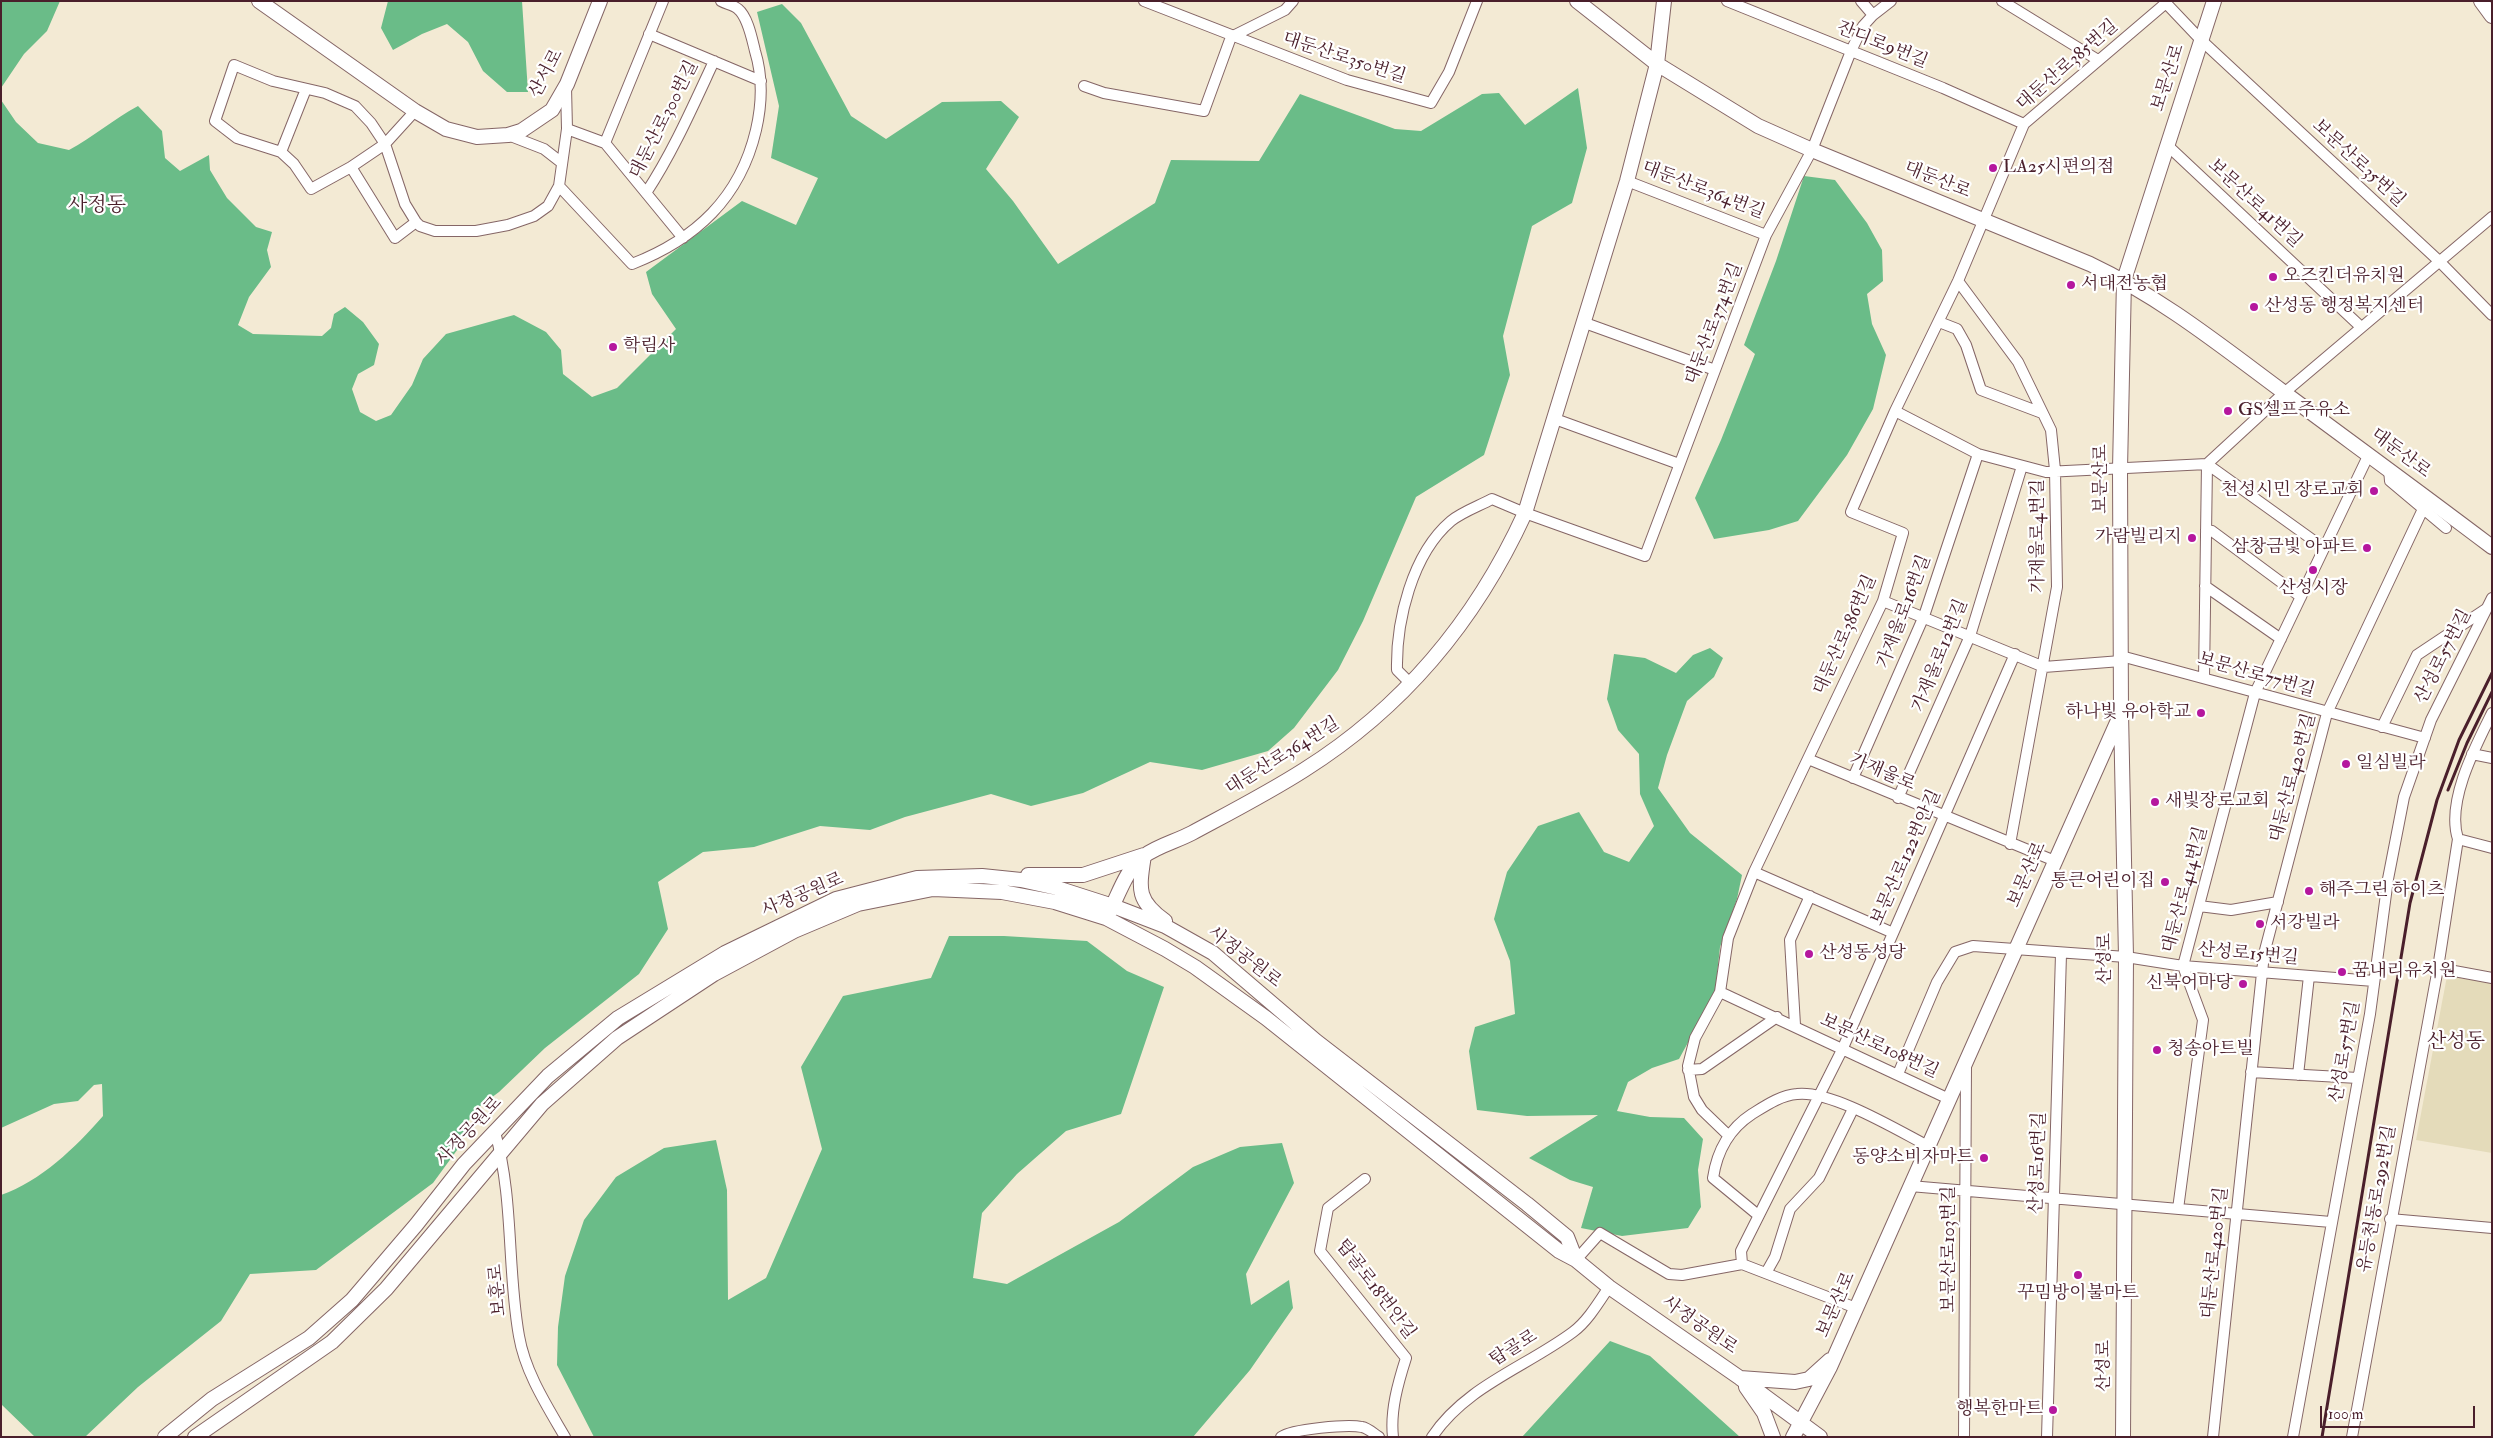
<!DOCTYPE html>
<html>
<head>
<meta charset="utf-8">
<style>
	body { margin:0 }
	#map { position:relative; width:2493px; height:1438px; overflow:hidden; background:#f3ead4; font-family:"IM FELL Double Pica",serif }
	canvas { display:block }
	.frame { position:absolute; inset:0; border:2px solid #4a1f2b; pointer-events:none }
	.scale { position:absolute; left:2320px; top:1406px; width:155px; height:22px; box-sizing:border-box; border:2px solid #4a1f2b; border-top:0; padding-left:6px; font-size:15px; line-height:18px; white-space:nowrap; color:#4a1f2b; -webkit-text-stroke:4px #fff; paint-order:stroke }
</style>
</head>
<body>
<div id="map">
<canvas width="2493" height="1438"></canvas>
<div class="frame"></div>
<div class="scale">100 m</div>
</div>
<script>
const c = document.querySelector('canvas').getContext('2d');
c.lineJoin = 'round';
function fill(path, color) { c.fillStyle = color; c.fill(path, 'evenodd'); }
function stroke(path, color, width, dash) { c.strokeStyle = color; c.lineWidth = width; c.lineCap = dash ? 'butt' : 'round'; c.setLineDash(dash || []); c.stroke(path); }
function label(font, color, halo, rows, align = 'center') {
  c.font = font + ' "IM FELL Double Pica","Noto Serif KR",serif'; c.lineWidth = 4.5; c.setLineDash([]); c.textBaseline = 'middle'; c.strokeStyle = halo; c.fillStyle = color; for (const [text, x, y, turn = 0] of rows) {
    c.save(); c.translate(x, y); c.rotate((+turn || 0) * Math.PI / 180); c.textAlign = isNaN(turn) ? turn : align; if (halo) c.strokeText(text, 0, 0); c.fillText(text, 0, 0); c.restore();
  }
}
const built = new Path2D(`
	M2447,976L2492,983V1153L2416,1140Z`);
const forest = new Path2D(`
	M1,1H60L47,31L24,54L1,88Z
	M388,1H522L528,92H507L483,71L468,42L447,24L422,34L393,50L381,28Z
	M782,4L801,23L851,116L886,139L942,102L1001,101L1019,117L986,169L1013,201L1058,264L1155,203L1171,160L1259,161L1300,94L1395,129L1421,131L1482,94L1499,93L1525,125L1578,88L1587,148L1572,203L1532,226L1503,336L1510,375L1484,455L1416,497L1363,621L1338,670L1294,728L1268,751L1202,770L1150,762L1083,793L1031,806L991,794L905,817L870,830L820,826L754,847L703,852L658,882L668,929L639,974L545,1048L499,1092L472,1112L460,1146L433,1183L316,1270L250,1274L221,1321L138,1387L85,1437H35L1,1404V1195C41,1181 75,1148 103,1116L102,1084L94,1085L78,1101L54,1104L1,1128V100L16,122L38,143L69,150C93,137 114,119 138,106L162,131L165,158L180,171L209,155L210,170L227,198L256,227L272,232L267,250L271,267L249,297L238,325L253,334L322,336L331,328L334,314L345,307L363,322L379,344L374,365L358,374L352,389L360,412L376,421L391,415L412,385L423,359L446,334L514,315L546,332L561,350L563,374L592,397L617,388L676,329L652,294L646,272L742,201L796,225L818,178L771,158L779,106L757,12Z
	M1804,176L1835,180L1867,223L1882,250L1883,281L1867,294L1872,324L1886,355L1873,409L1847,455L1798,521L1769,530L1714,539L1695,498L1721,440L1755,354L1744,345L1776,261Z
	M1710,648L1723,658L1714,677L1687,701L1667,755L1658,788L1690,833L1742,875L1737,899L1720,947L1715,993L1679,1059L1652,1068L1628,1082L1617,1111L1650,1117L1684,1118L1703,1139L1698,1170L1701,1207L1688,1228L1622,1236L1581,1228L1593,1187L1570,1180L1529,1158L1598,1115L1527,1116L1477,1110L1469,1051L1475,1027L1515,1014L1510,961L1494,919L1507,872L1538,826L1579,812L1604,852L1629,862L1654,826L1640,794L1639,754L1618,730L1607,699L1614,654L1645,658L1676,673L1693,655Z
	M949,936H1004L1087,941L1127,971L1164,987L1121,1114L1066,1131L1017,1174L982,1213L973,1278L1007,1284L1119,1222L1193,1167L1240,1147L1282,1143L1294,1183L1246,1274L1251,1305L1289,1280L1293,1308L1250,1370L1193,1437H594L557,1365L558,1327L565,1276L584,1220L616,1177L664,1148L716,1140L727,1190L728,1300L766,1278L822,1149L801,1067L843,996L931,978Z
	M1610,1341L1650,1356L1740,1437H1522Z`);
const street = new Path2D(`
	M1144,1L1347,80L1431,103L1449,72L1477,1
	M1727,1L1943,88L2024,124
	M1861,1L1873,15
	M2002,1L2098,60
	M2164,1L2201,40L2439,261L2492,315
	M649,34L761,81
	M1084,86L1104,93L1204,111L1231,37L1285,10L1293,1
	M415,111L385,144L351,167L311,189L294,164L281,152L237,138L215,121L234,65L273,81L325,93L355,106L371,123L385,144L405,204L416,222L420,226L435,231H476L508,225L534,216L548,206L559,186L567,129L566,87
	M567,129L605,143
	M508,135L544,149L562,163
	M605,143L663,1
	M605,143L683,238
	M2167,145L2361,327
	M281,152L306,89
	M351,167L395,238L416,222
	M1627,181L1766,235
	M559,186L632,264C696,239 740,198 756,130C762,104 763,77 755,51C752,39 748,17 738,9C734,5 726,4 721,1
	M646,193C673,152 693,106 714,61
	M1958,281L2018,362L2051,430L2055,470L2057,587L2010,844
	M1939,322L1957,329L1966,345L1981,390L2042,413
	M1585,323L1715,370
	M1895,411L1978,454L2046,472L2207,464L2324,548
	M1555,419L1679,464
	M2389,469L2390,481L2446,528
	M2206,530L2212,531L2301,597
	M2205,586L2281,639
	M1883,601L2044,667L2121,661
	M2121,656L2425,738
	M2204,678L2207,464L2284,393L2492,217
	M1410,683L1397,670C1396,621 1412,554 1451,521C1462,512 1479,506 1492,499L1525,513L1645,556L1766,235L1812,150L1851,51L1863,26L1873,15L1891,1
	M2382,727L2417,655L2486,609
	M2472,754L2492,758
	M1808,759L2055,861
	M1853,778L1924,616L1978,454
	M1898,798L1970,636L2022,466
	M2458,839L2492,848
	M1754,872L1891,932
	M2199,906L2231,910L2278,902
	M2438,968L2492,978
	M1720,992L1949,1099
	M1795,1025L1790,940L1810,896
	M1688,1070L1702,1069L1777,1017
	M2251,1072L2358,1078
	M1898,1074L1937,982L1955,952L1973,946L2126,957L2183,966L2374,981
	M2298,1075L2309,976
	M495,1132C514,1199 507,1269 519,1336C525,1372 547,1406 565,1437
	M1729,1136L1702,1110L1694,1097L1688,1066L1695,1038L1720,992L1728,938L1754,872L1883,601L1903,533L1851,512L1895,411L1958,281L2024,124L2166,3
	M1365,1179L1328,1208L1320,1251L1406,1358C1398,1383 1390,1411 1393,1437
	M1910,1186L2331,1222
	M2178,1209L2203,1020L2183,966L2255,693L2369,454
	M1758,1215L1713,1178C1717,1151 1729,1129 1752,1114C1765,1106 1781,1095 1797,1094C1831,1090 1897,1130 1928,1146
	M2390,1219L2492,1228
	M1576,1260L1600,1233L1669,1274L1682,1275L1742,1264L1856,1308
	M1742,1264L1741,1251L1842,1050L2015,654
	M1766,1273L1775,1257L1790,1209L1819,1178L1853,1109
	M1281,1437C1292,1429 1348,1424 1362,1427C1368,1428 1374,1434 1379,1437
	M1432,1437C1466,1386 1526,1367 1573,1332C1587,1322 1599,1302 1609,1287
	M1964,1437L1966,1065
	M2047,1437L2061,954
	M2213,1437L2264,954L2327,713L2423,509
	M2293,1437L2370,1014L2388,879L2404,797L2431,720L2492,598
	M2352,1437L2438,968L2458,839C2446,802 2475,747 2492,713`);
const secondary = new Path2D(`
	M259,1L415,111L446,129L477,137L508,135L521,131L552,110L567,84L600,1
	M1577,1L1657,64L1758,126L1812,150L2090,264C2160,297 2220,345 2282,391C2352,443 2422,494 2492,547
	M2481,1L2492,16
	M1028,875H1083L1144,855C1139,889 1136,900 1165,921
	M1109,913C1119,894 1126,869 1144,856C1157,846 1177,841 1192,833C1229,813 1268,793 1304,770C1404,707 1476,620 1525,513L1627,181L1657,64L1664,1
	M1740,1378L1795,1382L1809,1379L1830,1360
	M1746,1387L1764,1413L1773,1437
	M165,1437L212,1399L309,1338L352,1300L416,1225L464,1164L548,1076L618,1018L725,953L836,899L917,878L982,876L1021,880L1057,888L1113,906L1165,926L1213,953L1316,1041L1527,1204L1567,1237L1576,1260
	M195,1437L332,1342L386,1289L542,1104L617,1038L714,974L794,931L858,904L933,889L1002,892L1055,902L1106,918L1165,949L1195,967L1266,1018L1559,1251L1576,1260L1609,1287L1740,1378L1820,1437
	M1793,1437L1830,1367L2119,718
	M2123,1437L2126,957L2121,713L2120,469L2124,280L2214,1`);
const rail = new Path2D(`
	M2448,790L2467,743L2492,692
	M2322,1437L2410,903L2437,800L2459,740L2492,673`);
const markers = [
	[1993,168,5,"#b5179e"],
	[2273,277,5,"#b5179e"],
	[2071,285,5,"#b5179e"],
	[2254,307,5,"#b5179e"],
	[613,347,5,"#b5179e"],
	[2228,411,5,"#b5179e"],
	[2374,491,5,"#b5179e"],
	[2192,538,5,"#b5179e"],
	[2367,548,5,"#b5179e"],
	[2313,570,5,"#b5179e"],
	[2201,713,5,"#b5179e"],
	[2346,764,5,"#b5179e"],
	[2155,802,5,"#b5179e"],
	[2165,882,5,"#b5179e"],
	[2309,891,5,"#b5179e"],
	[2260,924,5,"#b5179e"],
	[1809,954,5,"#b5179e"],
	[2342,972,5,"#b5179e"],
	[2243,984,5,"#b5179e"],
	[2157,1050,5,"#b5179e"],
	[1984,1158,5,"#b5179e"],
	[2078,1275,5,"#b5179e"],
	[2053,1410,5,"#b5179e"]
];
const streetNames = [
	["잔디로9번길",1882,46,22],
	["대둔산로350번길",1344,59,18],
	["대둔산로385번길",2068,66,-41],
	["산서로",547,74,-62],
	["보문산로",2169,78,-72],
	["대둔산로300번길",665,120,-63],
	["보문산로35번길",2358,164,43],
	["대둔산로",1937,181,22],
	["대둔산로364번길",1703,191,21],
	["보문산로41번길",2254,204,43],
	["대둔산로374번길",1715,324,-69],
	["대둔산로",2400,454,37],
	["보문산로",2102,479,-90],
	["가재울로4번길",2039,536,-90],
	["가재울로16번길",1905,612,-69],
	["대둔산로386번길",1846,635,-66],
	["가재울로12번길",1941,656,-68],
	["산성로57번길",2444,657,-63],
	["보문산로77번길",2256,676,16],
	["대둔산로364번길",1283,757,-32],
	["가재울로",1882,773,23],
	["대둔산로420번길",2294,778,-75],
	["보문산로122번안길",1907,858,-66],
	["보문산로",2028,875,-66],
	["대둔산로414번길",2186,890,-75],
	["사정공원로",803,896,-23],
	["산성로15번길",2248,955,5],
	["사정공원로",1244,958,38],
	["산성로",2106,959,-90],
	["보문산로108번길",1879,1047,25],
	["산성로57번길",2346,1052,-80],
	["사정공원로",470,1132,-47],
	["산성로16번길",2039,1163,-88],
	["유등천동로292번길",2378,1199,-80],
	["보문산로103번길",1950,1249,-90],
	["대둔산로420번길",2216,1253,-84],
	["보훈로",499,1290,-95],
	["탑골로18번안길",1375,1290,53],
	["보문산로",1837,1305,-66],
	["사정공원로",1699,1326,35],
	["탑골로",1514,1349,-32],
	["산성로",2105,1366,-90]
];
const poiNames = [
	["LA25시편의점",2003,168],
	["오즈킨더유치원",2283,277],
	["서대전농협",2081,285],
	["산성동 행정복지센터",2264,307],
	["학림사",623,347],
	["GS셀프주유소",2238,411],
	["천성시민 장로교회",2364,491,"right"],
	["가람빌리지",2182,538,"right"],
	["삼창금빛 아파트",2357,548,"right"],
	["산성시장",2313,589,"center"],
	["하나빛 유아학교",2191,713,"right"],
	["일심빌라",2356,764],
	["새빛장로교회",2165,802],
	["통큰어린이집",2155,882,"right"],
	["해주그린 하이츠",2319,891],
	["서강빌라",2270,924],
	["산성동성당",1819,954],
	["꿈내리유치원",2352,972],
	["신북어마당",2233,984,"right"],
	["청송아트빌",2167,1050],
	["동양소비자마트",1974,1158,"right"],
	["꾸밈방이불마트",2078,1294,"center"],
	["행복한마트",2043,1410,"right"]
];
const quarterNames = [
	["사정동",97,207],
	["산성동",2456,1043]
];
fill(built, '#e4dbba');
fill(forest, '#6abc88');
stroke(street, '#856666', 12);
stroke(secondary, '#856666', 16);
stroke(street, '#fff', 10);
stroke(secondary, '#fff', 14);
stroke(rail, '#4a1f2b', 3);
for (const [x, y, r, color] of markers) { const dot = new Path2D(); dot.arc(x, y, r, 0, 2 * Math.PI); c.fillStyle = color; c.fill(dot); stroke(dot, '#fff', 2); }
label('18px', '#4a1f2b', '#fff', streetNames);
label('18px', '#4a1f2b', '#fff', poiNames, 'left');
label('20px', '#4a1f2b', '#fff', quarterNames);
</script>
</body>
</html>
